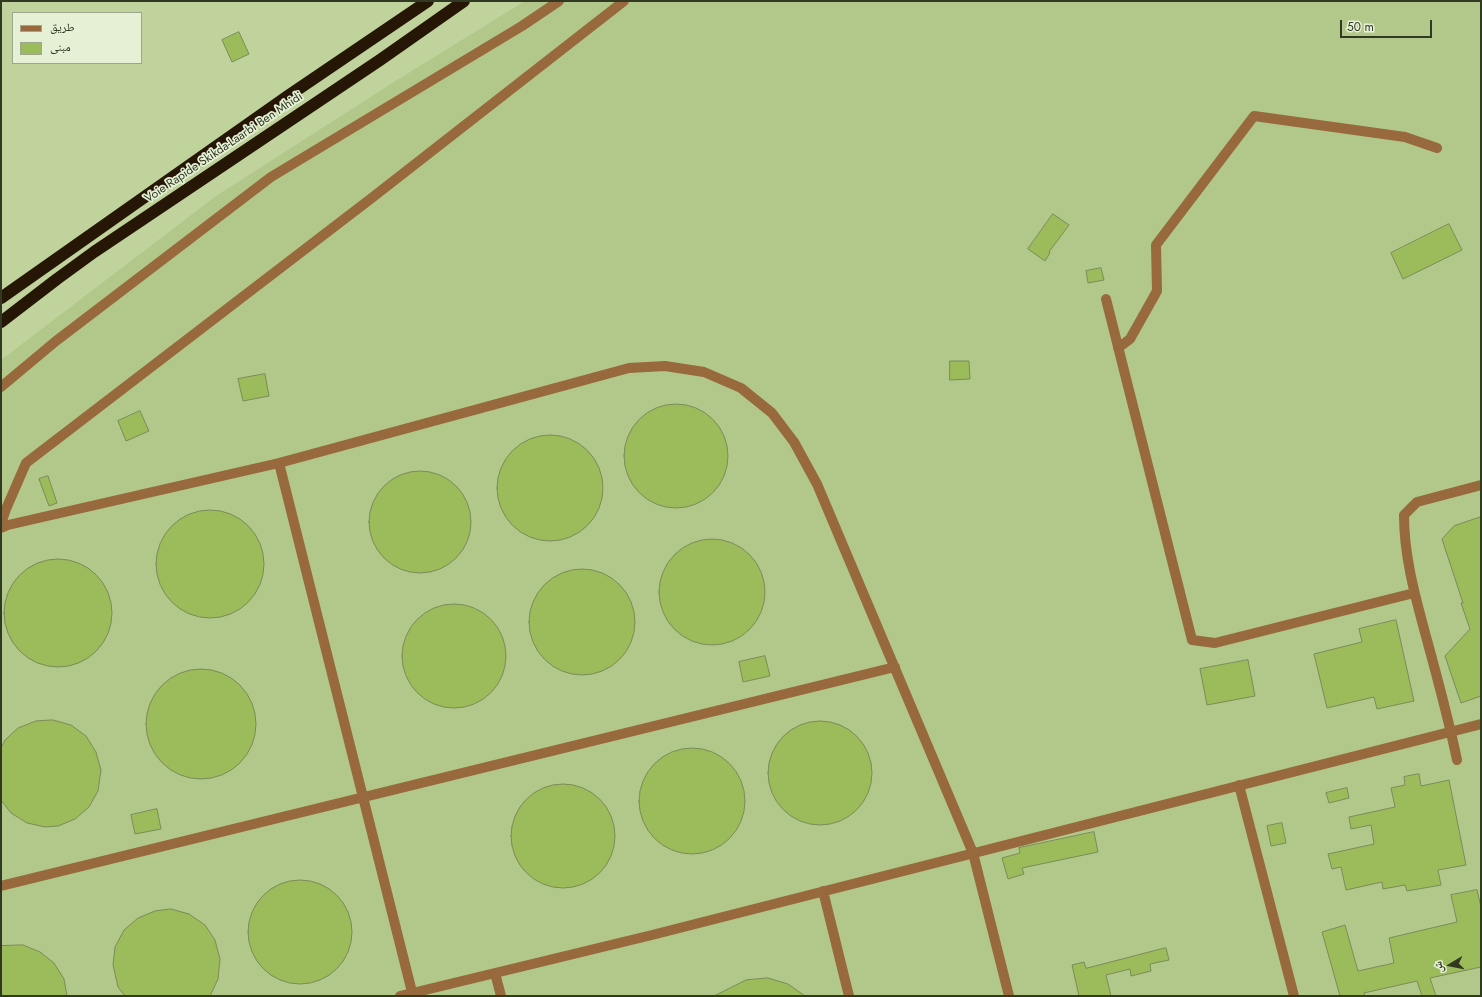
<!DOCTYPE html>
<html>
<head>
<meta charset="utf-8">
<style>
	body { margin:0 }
	#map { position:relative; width:1482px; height:997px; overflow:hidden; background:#c0d39d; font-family:Jost,"Noto Naskh Arabic",sans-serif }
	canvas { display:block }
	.frame { position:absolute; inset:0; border:2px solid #313923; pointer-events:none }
	.legend { position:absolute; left:12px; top:12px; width:130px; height:52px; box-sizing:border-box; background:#e5f0d5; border:1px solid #9da78e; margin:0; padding:5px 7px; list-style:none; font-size:12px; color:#313923 }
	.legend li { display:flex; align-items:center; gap:8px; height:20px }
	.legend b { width:20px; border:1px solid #9da78e }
	.north { position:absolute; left:1430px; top:945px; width:40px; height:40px; -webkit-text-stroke:3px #e5f0d5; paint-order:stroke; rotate:260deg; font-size:11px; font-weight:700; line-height:16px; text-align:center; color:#313923 }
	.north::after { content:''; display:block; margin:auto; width:14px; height:18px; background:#313923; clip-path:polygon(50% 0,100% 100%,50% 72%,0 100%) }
	.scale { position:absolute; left:1340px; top:20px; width:92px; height:18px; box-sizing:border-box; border:2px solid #313923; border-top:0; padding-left:5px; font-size:12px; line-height:14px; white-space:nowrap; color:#313923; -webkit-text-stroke:3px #e5f0d5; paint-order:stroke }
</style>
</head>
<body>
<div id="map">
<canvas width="1482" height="997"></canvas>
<div class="frame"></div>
<ul class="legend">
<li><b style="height:5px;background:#97693c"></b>طريق</li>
<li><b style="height:11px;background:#9cbb5a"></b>مبنى</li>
</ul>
<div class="north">ش</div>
<div class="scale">50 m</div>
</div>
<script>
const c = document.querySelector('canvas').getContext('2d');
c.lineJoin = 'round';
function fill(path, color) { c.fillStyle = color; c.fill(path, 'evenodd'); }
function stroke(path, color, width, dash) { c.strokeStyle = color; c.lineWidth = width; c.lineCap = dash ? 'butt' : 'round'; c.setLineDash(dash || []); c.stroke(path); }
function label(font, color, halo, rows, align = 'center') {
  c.font = font + ' Jost,sans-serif'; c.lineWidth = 3.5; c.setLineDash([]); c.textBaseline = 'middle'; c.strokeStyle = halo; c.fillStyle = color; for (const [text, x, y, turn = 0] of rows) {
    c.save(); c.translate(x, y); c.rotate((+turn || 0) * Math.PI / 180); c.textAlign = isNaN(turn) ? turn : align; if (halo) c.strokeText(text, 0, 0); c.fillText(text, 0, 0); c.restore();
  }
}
const built = new Path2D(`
	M525,1H1481V996H1V360L216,196L397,80Z`);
const building = new Path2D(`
	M239,32L249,54L232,62L222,40Z
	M1053,214L1069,225L1049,252L1050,253L1045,261L1028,249Z
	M1449,224L1462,250L1403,279L1391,253Z
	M1101,268L1104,280L1088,283L1086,271Z
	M950,361H969L970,379L950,380Z
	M265,374L269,396L243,401L238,379Z
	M624 456a52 52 0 1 1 104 0a52 52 0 1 1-104 0Z
	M140,411L149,431L126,441L118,421Z
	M497 488a53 53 0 1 1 106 0a53 53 0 1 1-106 0Z
	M369 522a51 51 0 1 1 102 0a51 51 0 1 1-102 0Z
	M48,476L57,503L49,506L39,479Z
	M156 564a54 54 0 1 1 108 0a54 54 0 1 1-108 0Z
	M1481,517V696L1461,703L1445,656L1470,629L1461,603H1463L1442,539L1454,526Z
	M659 592a53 53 0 1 1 106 0a53 53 0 1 1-106 0Z
	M4 613a54 54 0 1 1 108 0a54 54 0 1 1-108 0Z
	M529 622a53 53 0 1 1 106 0a53 53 0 1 1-106 0Z
	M402 656a52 52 0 1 1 104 0a52 52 0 1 1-104 0Z
	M1396,620L1414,701L1377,709L1374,697L1327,708L1314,654L1362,642L1359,629Z
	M765,656L770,676L743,682L739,662Z
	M1248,660L1255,696L1207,705L1200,669Z
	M146 724a55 55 0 1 1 110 0a55 55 0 1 1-110 0Z
	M53,720L71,725L86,736L96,752L101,770L98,791L89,807L75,819L58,826L45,827L27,823L11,813L1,800V748L5,740L18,728L36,721Z
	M768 773a52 52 0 1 1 104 0a52 52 0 1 1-104 0Z
	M639 801a53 53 0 1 1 106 0a53 53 0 1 1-106 0Z
	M1419,774L1421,786L1449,780L1466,865L1438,870L1441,885L1407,891L1405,885L1383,889L1382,882L1346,890L1341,867L1332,869L1328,854L1374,844L1371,825L1351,829L1349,817L1395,807L1391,788L1405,785L1404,777Z
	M511 836a52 52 0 1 1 104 0a52 52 0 1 1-104 0Z
	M1347,788L1349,798L1329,803L1326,793Z
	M157,809L161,829L135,834L131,815Z
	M1282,823L1286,843L1271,846L1267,826Z
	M1094,832L1098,852L1022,868L1024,874L1008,879L1002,858L1020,853L1019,848Z
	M248 932a52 52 0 1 1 104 0a52 52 0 1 1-104 0Z
	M1477,890L1481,907V967L1430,978L1436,996H1422L1417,981L1364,993L1365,996H1340L1322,932L1345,925L1358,971L1394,963L1389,938L1457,922L1451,895Z
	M171,909L189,914L205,925L215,940L220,959L218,979L210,996H125L118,987L113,965L115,947L124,930L138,918L155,911Z
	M23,945L40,952L54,963L64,979L67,996H1V946Z
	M1166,948L1169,960L1150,964L1151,971L1131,976L1130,969L1106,975L1111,996H1079L1072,965L1084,962L1086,968Z
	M768,978L788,984L805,996H714L746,980Z`);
const minor = new Path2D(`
	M1106,299L1192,640L1215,643L1414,593
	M1118,348L1130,339L1157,291L1156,245L1254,116L1405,137L1437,148
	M1,387L56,341L271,177L522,26L559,1
	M279,463L413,996
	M1,524L6,509L26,463L373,197L624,1
	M1,528L8,525L279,463L629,368L665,366L704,372L741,388L772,413L794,442L817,484L973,853L1009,996
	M1457,760C1448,716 1436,673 1424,629C1414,592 1404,554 1404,515L1417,502L1481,485
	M1239,785L1294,996
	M1,886L895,667
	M823,891L849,996
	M495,973L501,996
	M400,996L652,935L1481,724`);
const highway = new Path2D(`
	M1,298L288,96L428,1
	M1,322L57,279L94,252L380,60L464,1`);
const streetNames = [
	["Voie Rapide Skikda-Laarbi Ben Mhidi",224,148,-34]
];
fill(built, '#b2c88b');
fill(building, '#9cbb5a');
stroke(building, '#7a8c58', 1);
stroke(minor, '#97693c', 10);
stroke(highway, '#261606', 12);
label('12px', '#313923', '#e5f0d5', streetNames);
</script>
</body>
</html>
